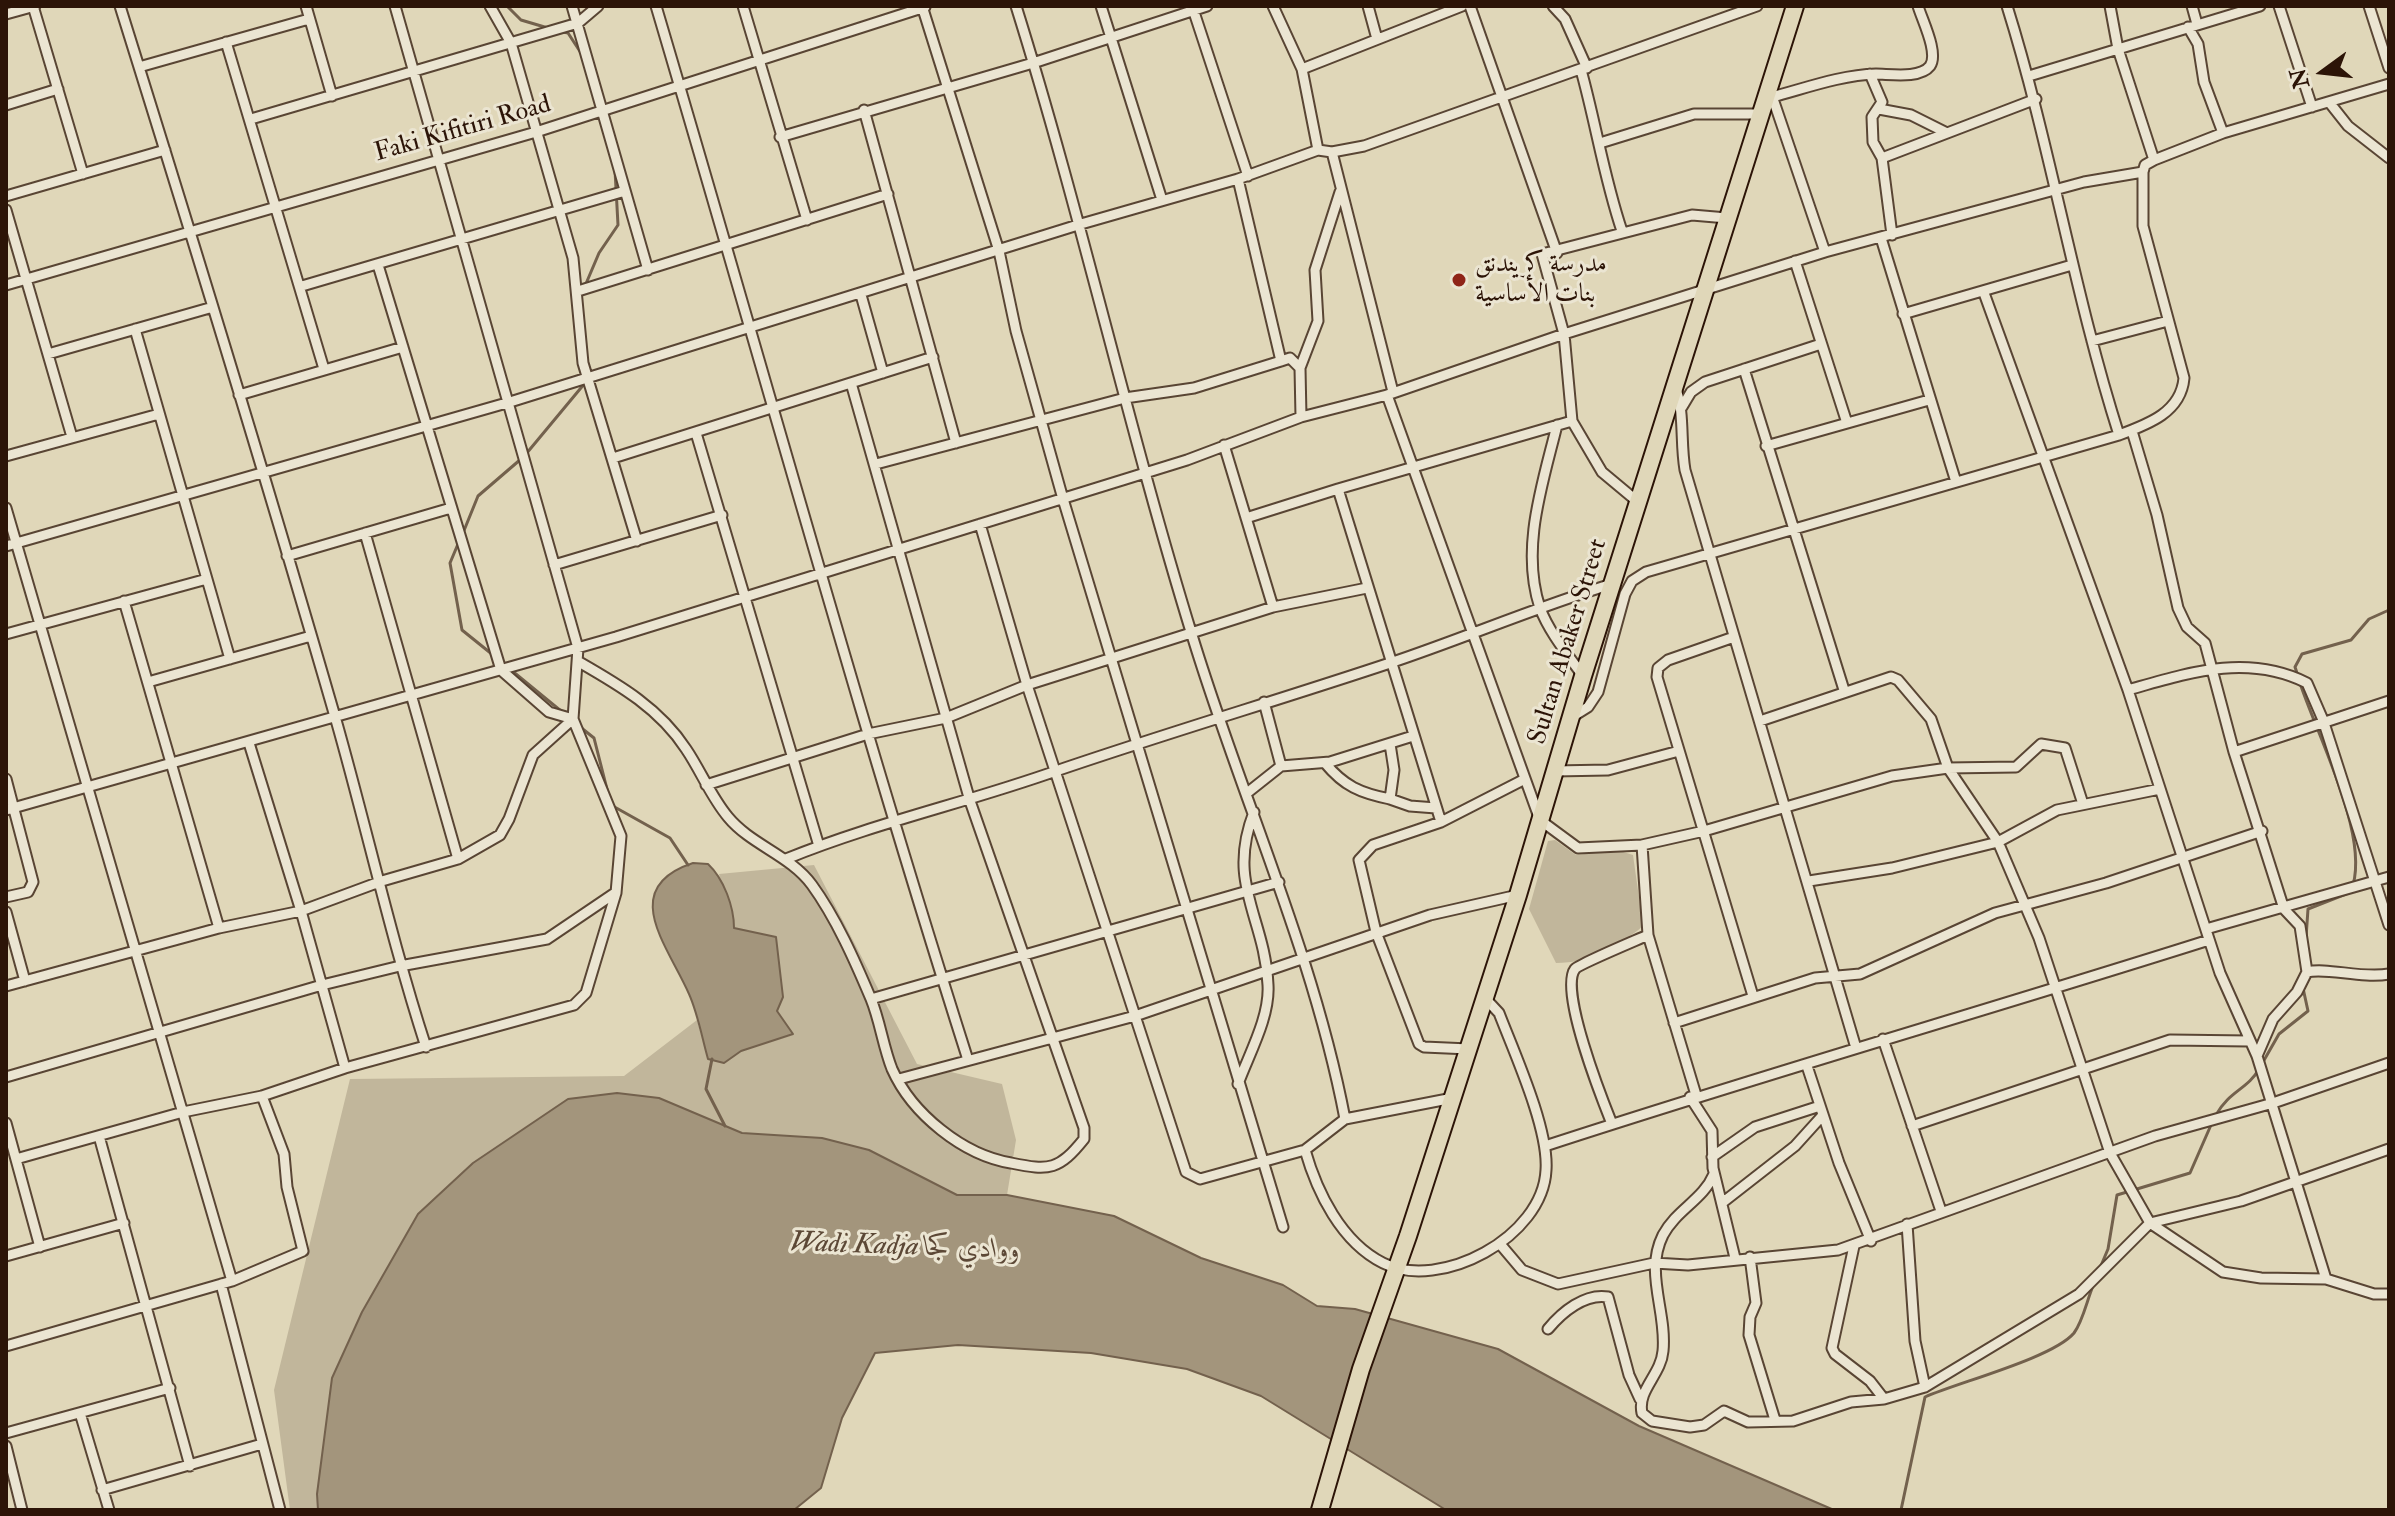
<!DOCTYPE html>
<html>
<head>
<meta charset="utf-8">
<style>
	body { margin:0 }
	#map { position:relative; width:2395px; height:1516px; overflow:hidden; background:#e0d7b9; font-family:"IM FELL Double Pica",serif }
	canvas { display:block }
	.frame { position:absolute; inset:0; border:8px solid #2c1407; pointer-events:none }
	.north { position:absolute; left:2283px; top:32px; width:80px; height:80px; -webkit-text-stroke:6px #ebe5d2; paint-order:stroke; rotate:255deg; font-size:22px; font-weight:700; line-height:32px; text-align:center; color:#2c1407 }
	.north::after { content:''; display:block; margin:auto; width:28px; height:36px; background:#2c1407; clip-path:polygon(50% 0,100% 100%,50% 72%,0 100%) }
</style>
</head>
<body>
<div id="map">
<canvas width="2395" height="1516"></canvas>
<div class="frame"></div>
<div class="north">N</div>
</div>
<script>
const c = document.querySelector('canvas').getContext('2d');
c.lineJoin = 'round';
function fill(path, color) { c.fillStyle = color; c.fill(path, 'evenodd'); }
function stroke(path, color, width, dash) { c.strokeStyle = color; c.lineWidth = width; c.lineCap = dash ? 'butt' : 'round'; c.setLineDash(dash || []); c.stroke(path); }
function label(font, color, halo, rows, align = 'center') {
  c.font = font + ' "IM FELL Double Pica",Amiri,serif'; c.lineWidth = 6; c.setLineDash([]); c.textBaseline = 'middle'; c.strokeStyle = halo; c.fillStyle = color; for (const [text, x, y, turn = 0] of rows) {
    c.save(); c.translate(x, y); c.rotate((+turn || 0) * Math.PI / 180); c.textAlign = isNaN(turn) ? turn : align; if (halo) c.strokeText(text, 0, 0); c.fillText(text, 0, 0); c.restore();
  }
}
const green = new Path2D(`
	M1555,840L1576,855L1617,850L1633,855L1643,926C1618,947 1590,963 1556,963L1529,909L1548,841Z
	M814,865L917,1064L1002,1084L1016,1140L1007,1195H957L869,1150L822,1138L742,1133L659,1098L473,1163L418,1214L362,1312L332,1378L317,1494L318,1510H290L274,1390L350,1079L624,1076L697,1020L708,1059L723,1063L741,1051L792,1035L777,1011L783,997L776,937L734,929L719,874Z`);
const water = new Path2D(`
	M693,863L708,864C724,879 734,907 734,928L776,937L783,997L777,1011L793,1034L741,1051L724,1063L708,1059C702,1038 698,1014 689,994C668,946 617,888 693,863Z
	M617,1093L659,1098L742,1133L822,1138L869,1150L957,1195H1007L1114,1216L1201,1258L1283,1285L1317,1306L1355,1309L1498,1349L1639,1426L1834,1510H1446L1261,1396L1187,1369L1091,1353L958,1345L875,1353L842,1418L821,1488L794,1510H318L317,1494L332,1378L362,1312L418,1214L473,1163L568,1099Z`);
const stream = new Path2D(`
	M507,6L521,20L548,28
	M563,32L568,33L581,53
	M585,286L599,253L618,225L615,170
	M526,454L585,383
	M463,533L478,496L521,459
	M458,544L450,563L462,630L493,655
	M511,670L561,711
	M2298,676L2295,667L2302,654L2351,640L2369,619L2389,610
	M2300,683C2317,735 2368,832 2353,885
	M579,726L594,738L608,793
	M611,805L670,838L688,865
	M2306,938L2308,909L2351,892
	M712,1059L706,1089L725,1126
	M2263,1062L2279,1034L2308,1011L2303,988
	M2216,1115C2229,1091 2248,1089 2259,1069
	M2100,1268L2108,1249L2117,1195L2190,1173L2211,1125
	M1901,1510L1925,1397C1959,1382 2053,1358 2074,1333C2083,1321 2087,1300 2093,1286`);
const minor = new Path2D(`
	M33,6L83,174
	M120,6C194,243 267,481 336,720C367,829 391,939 426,1047
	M306,6L332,96
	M490,6L511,43L573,258L583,363L637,541
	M572,6L648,270
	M656,6C760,357 857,711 968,1060
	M743,6L807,220
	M922,6L999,251L1016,331L1063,499L1283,1227
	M1101,6L1162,200
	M1192,6L1248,176
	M1273,6L1302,69L1318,150
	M1368,6L1377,39
	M1470,6L1557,253
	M1553,6L1565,19L1587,68
	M2007,6C2051,147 2074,294 2119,435
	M2110,6L2118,49L2154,160
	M2192,6L2197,24
	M2279,6L2312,107
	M2369,6L2389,68
	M6,14L35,6
	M2188,27L2198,44L2204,82L2223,133
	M226,42L324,369
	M139,67L309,19
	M1302,69L1462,6
	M1581,70C1596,124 1604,178 1622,231
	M1870,74L1882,102L1872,117L1873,142L1882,158L1892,235
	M2029,76L2260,6
	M1771,93L1825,252
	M1772,97C1806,88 1841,75 1876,74C1890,74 1920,79 1930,66C1939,53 1922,20 1918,6
	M2329,102L2348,126L2389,158
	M6,105L58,89
	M1879,109L1911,115L1945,132
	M864,110L956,443
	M251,119L578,23L598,6
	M780,137L1033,63L1207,6
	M1600,143L1694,114H1759
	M1332,152L1393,392
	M1882,158L2036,99
	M1238,179L1281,361L1290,358L1300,368L1301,417
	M6,196L165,150
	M6,210L72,437
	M1881,238L1956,482
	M1795,261L1847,423
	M6,285L536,132L925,7
	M302,286L625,191
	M578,291L888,194
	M1984,293L2128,690L2220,973L2257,1056L2326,1279
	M861,295L883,373
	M1903,314L2072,265
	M135,329L230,659
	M2092,341L2168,321
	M48,354L213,307
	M1300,368L1318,321L1315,270L1340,192
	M1744,369L1844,690
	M1675,386C1685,413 1680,441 1685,470L1856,1048
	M239,395L403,347
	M1387,395L1540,820L1578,848L1642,845
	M1682,407L1691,392L1705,382L1821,344
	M1572,421L1602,472L1638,502
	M1557,425C1543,483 1520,548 1540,608C1549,632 1568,655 1583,676
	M2132,431L2157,515L2178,608L2187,627L2205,643L2234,752L2284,909L2300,926L2307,972C2327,967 2361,979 2389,974
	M696,433L819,846
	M1224,445L1273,607
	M1766,446L1929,400
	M6,456L159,414
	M613,458L933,357
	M876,464L1125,398L1194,388L1281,361
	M1338,489L1572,421L1564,334L1542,254L1692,215L1727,218
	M6,508L232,1281
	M1246,518L1338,489L1441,822
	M980,524L1027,685L1186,1172L1200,1179L1305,1150L1345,1119C1313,951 1241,797 1192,635C1128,427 1081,214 1016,6
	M365,533L458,859
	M6,546L510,402L1081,224L1238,179L1318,150L1332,152L1364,146L1757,6
	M287,556L451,508
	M554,565L722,515
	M124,601L219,928
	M6,634L207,579
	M1734,637L1668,660L1658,668L1657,677L1753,996
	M579,662C621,686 660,709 686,749C701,771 711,797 728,817C751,845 790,855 812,885C836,918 855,961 871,999C880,1021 883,1046 892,1069C912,1114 963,1155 1011,1163C1050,1171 1059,1170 1084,1139V1128L970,801L851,383
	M148,682L311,636
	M2128,690C2188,673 2247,653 2307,683L2323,720L2389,925
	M1264,702L1281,766
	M1572,717L1588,707L1598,692L1625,594L1632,581L1646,572L2119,435C2149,424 2181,412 2184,378L2143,226V172
	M1760,721L1891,677L1898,680L1931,719L1948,768L1998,842L2039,938L2110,1153L2150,1223L2223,1272L2261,1278L2326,1279L2374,1294H2389
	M249,743L301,911L345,1068
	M1390,744L1394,770L1390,799L1410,806L1436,808
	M2234,752L2389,701
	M1325,763C1344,786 1360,793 1390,799
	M1554,771L1608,770L1679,751
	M6,779L33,882L28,892L6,897
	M706,785L868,734L946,718L1027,685L1273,607L1367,588
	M1247,793L1281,766L1330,762L1413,736
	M6,810L616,637L1187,460L1301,417L1387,395L1564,334L1825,252L2084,182L2143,172L2145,165L2154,160L2223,133L2389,84
	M786,859C874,823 966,803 1056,771C1167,733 1279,700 1390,663C1465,638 1536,607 1612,584
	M1809,881L1892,868L1998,842L2057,810L2160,789
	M6,912L25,981
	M2206,929L2389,877
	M1648,935L1696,1095
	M6,986L219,928L301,911L382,881L458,859L500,835L509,819L533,755L573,719L578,648L395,6
	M871,999L1279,882
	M1674,1023L1815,978L1860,974L1995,913L2106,883L2262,831
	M1883,1039L1941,1211
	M1469,1049L1424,1047L1419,1044L1376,932L1359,860L1373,845L1441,822L1523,780
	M2257,1056L2273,1019L2297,992L2307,972
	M1807,1066L1839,1163L1871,1241
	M6,1077L322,985L400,966L547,939L615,893
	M899,1079L1135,1016L1430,915L1518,895
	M1238,1084C1249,1054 1270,1017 1268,985C1265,917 1226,884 1254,812
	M1690,1097L1712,1131L1713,1168L1735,1258
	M1345,1119L1453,1098
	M6,1123L40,1247
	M1612,1124C1602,1099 1559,990 1575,969C1579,964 1637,940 1648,935L1642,845L1704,831L1892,776L1948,768L2016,767L2041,744L2065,748L2083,804
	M1912,1126L2170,1040L2249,1041
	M99,1136L190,1466
	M1545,1146C1765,1074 1988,1010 2209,940
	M1305,1150C1317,1192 1341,1242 1383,1263C1440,1292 1543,1237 1546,1170C1549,1129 1514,1052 1499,1013L1485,998
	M1712,1157L1755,1127L1820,1106
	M16,1159L183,1112L262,1096L345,1068L574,1005L586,993L616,893L621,836L573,719L549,712L501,670L378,265
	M1714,1174C1703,1200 1677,1209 1663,1235C1644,1273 1667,1311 1663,1351C1661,1375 1637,1390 1642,1413L1652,1421L1690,1427L1704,1425L1724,1411L1748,1422L1793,1421L1851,1402L1884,1399L1925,1387L2079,1294L2150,1223L2241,1201L2389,1149
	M1722,1203L1795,1146L1823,1115
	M1907,1224L1915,1341L1925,1387
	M1500,1244L1522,1270L1558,1284L1654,1263L1688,1265L1838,1250L2155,1136L2273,1103L2389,1063
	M1854,1246L1832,1348L1835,1354L1870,1381L1884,1399
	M6,1256L124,1223
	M1750,1257L1756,1303L1750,1317L1749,1335L1775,1420
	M221,1284L280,1510
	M1548,1329C1562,1312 1585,1293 1608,1297L1629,1375L1640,1399
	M6,1346L232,1281L303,1251L287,1187L284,1154L262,1096
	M80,1413L109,1510
	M6,1433L170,1388
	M6,1446L22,1510
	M102,1490L262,1444`);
const trunk = new Path2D(`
	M1320,1510L1361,1369L1408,1236L1518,895L1583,676L1795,6`);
const markers = [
	[1459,280,8,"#8f2418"]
];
const streetNames = [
	["Faki Kifitiri Road",463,130,-16],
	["Sultan Abaker Street",1569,642,-73]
];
const poiNames = [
	["مدرسة كريندنق",1475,265],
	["بنات الأساسية",1475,295]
];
const waterNames = [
	["Wadi Kadja ووادي كجا",905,1248,2]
];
fill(green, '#c1b69b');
fill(water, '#a3957c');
stroke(water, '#73614d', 2);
stroke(stream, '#73614d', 3);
stroke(minor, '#594534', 13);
stroke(trunk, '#2c1407', 20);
stroke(minor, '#ebe5d2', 9);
stroke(trunk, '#e0d7b9', 16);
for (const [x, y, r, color] of markers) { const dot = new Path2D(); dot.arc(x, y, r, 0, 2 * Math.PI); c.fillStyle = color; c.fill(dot); stroke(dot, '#ebe5d2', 3); }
label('26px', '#2c1407', '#ebe5d2', streetNames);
label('26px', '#2c1407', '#ebe5d2', poiNames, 'left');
label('italic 28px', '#5c4836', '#ebe5d2', waterNames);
</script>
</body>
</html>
